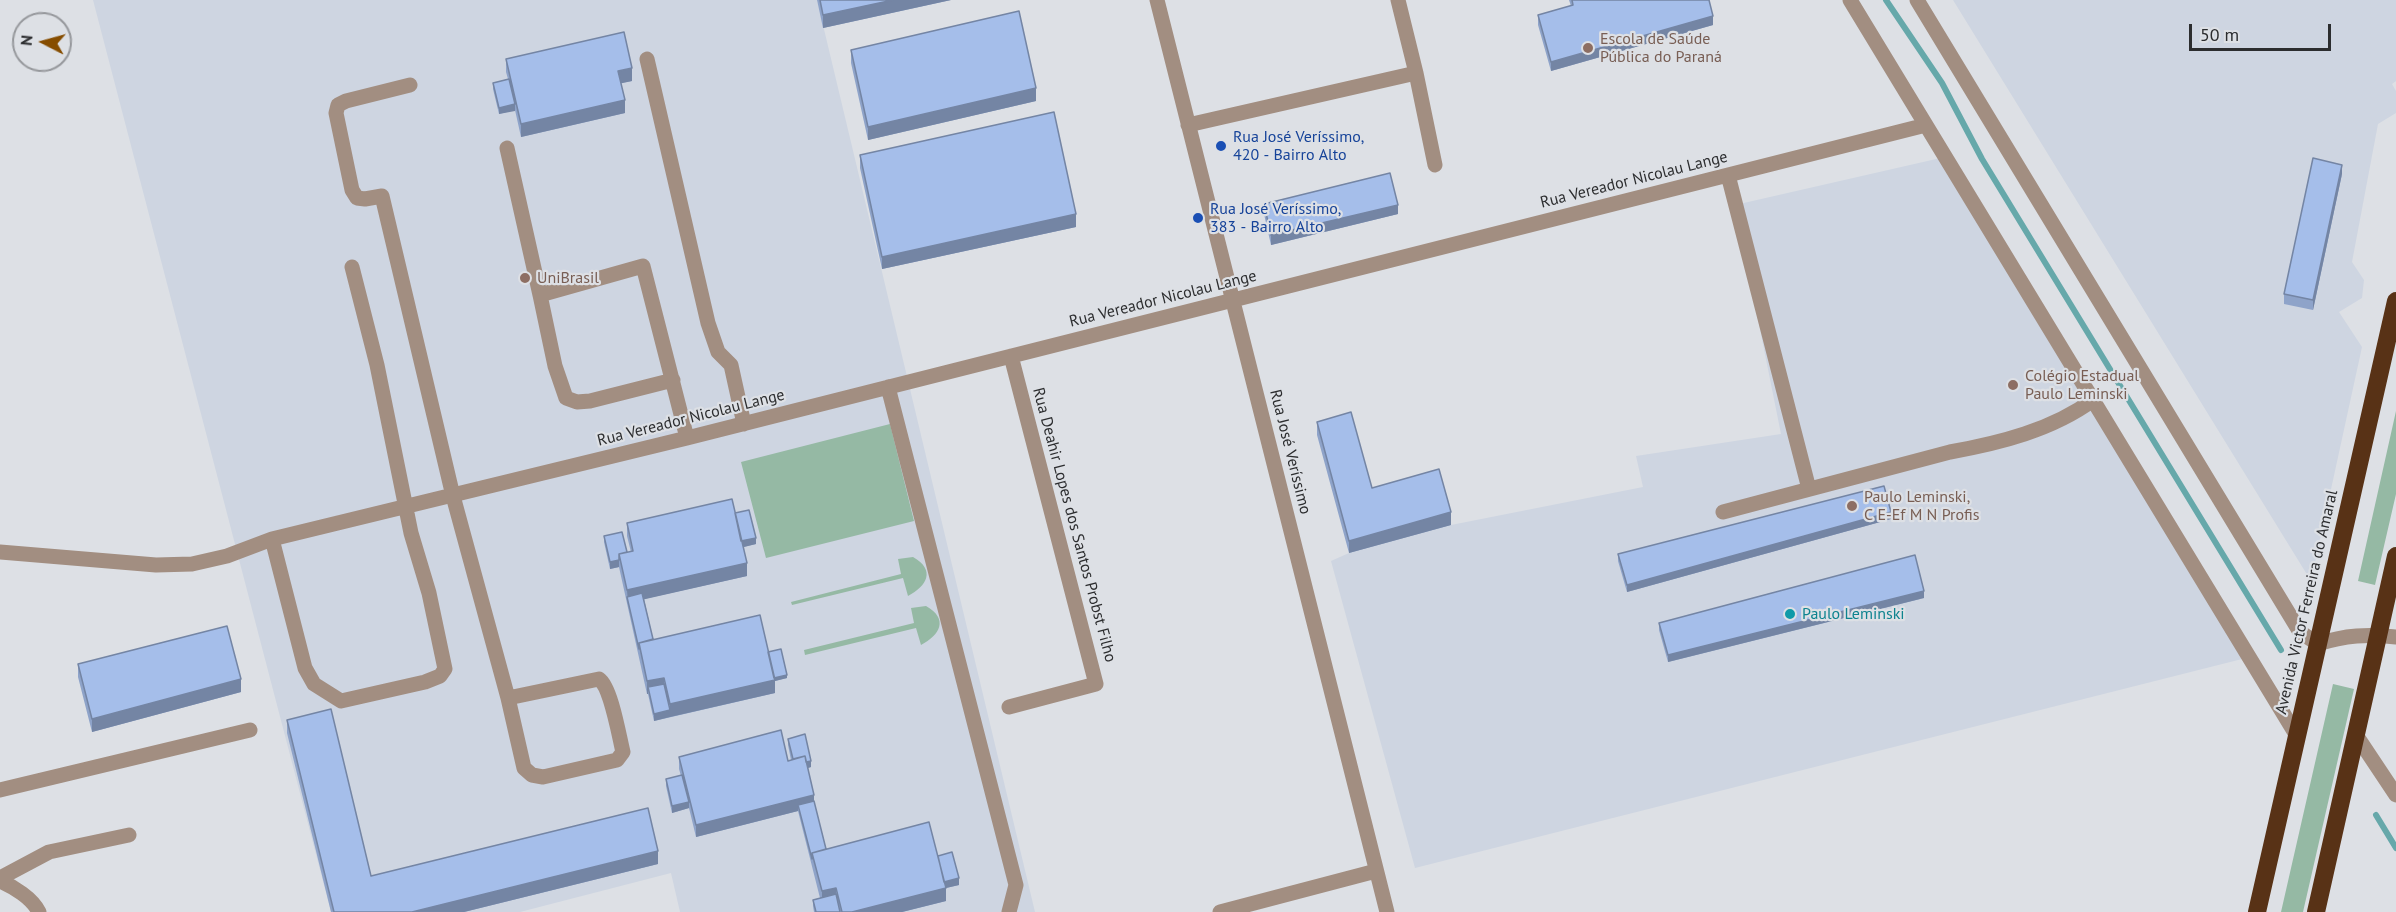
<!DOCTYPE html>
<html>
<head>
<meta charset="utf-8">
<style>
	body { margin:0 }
	#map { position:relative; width:2396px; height:912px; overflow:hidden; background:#dde0e5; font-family:"PT Sans",sans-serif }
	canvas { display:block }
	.north { position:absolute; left:12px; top:12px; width:60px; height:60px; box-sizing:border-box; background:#dde0e5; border:2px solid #96989c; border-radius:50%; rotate:276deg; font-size:16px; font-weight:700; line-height:24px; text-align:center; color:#2c2d2f }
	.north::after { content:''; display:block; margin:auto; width:21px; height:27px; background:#864d00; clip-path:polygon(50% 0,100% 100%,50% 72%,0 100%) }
	.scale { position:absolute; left:2189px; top:24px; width:142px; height:27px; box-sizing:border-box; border:3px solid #2c2d2f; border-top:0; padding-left:8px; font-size:18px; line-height:21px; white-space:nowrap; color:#2c2d2f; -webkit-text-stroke:4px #dde0e5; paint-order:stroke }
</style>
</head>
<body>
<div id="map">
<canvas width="2396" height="912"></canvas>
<div class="north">N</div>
<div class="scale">50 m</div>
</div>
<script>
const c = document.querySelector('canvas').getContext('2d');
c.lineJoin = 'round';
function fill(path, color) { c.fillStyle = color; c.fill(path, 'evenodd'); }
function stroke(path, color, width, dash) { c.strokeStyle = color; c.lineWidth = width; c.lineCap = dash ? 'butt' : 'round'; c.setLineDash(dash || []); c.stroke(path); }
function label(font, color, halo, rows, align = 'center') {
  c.font = font + ' "PT Sans",sans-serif'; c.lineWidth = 4.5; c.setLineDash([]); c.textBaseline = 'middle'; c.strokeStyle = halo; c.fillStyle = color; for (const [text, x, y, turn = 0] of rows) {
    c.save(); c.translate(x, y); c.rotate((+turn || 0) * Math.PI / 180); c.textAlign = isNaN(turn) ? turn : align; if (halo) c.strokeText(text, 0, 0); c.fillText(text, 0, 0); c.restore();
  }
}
const built = new Path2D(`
	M93,0H817L1035,912H680L671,873L520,912H331Z
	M1953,0H2396V81L2392,84L2396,91V113L2378,124L2352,262L2364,280L2362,298L2339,312L2362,347L2311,581Z
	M1945,157L2250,657L1415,868L1331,561L1349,553L1451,525L1643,487L1636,456L1781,434L1735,205Z`);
const green = new Path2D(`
	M2396,411V494L2375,585L2358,581Z
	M890,424L914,521L766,558L741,462Z
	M913,557C936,570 927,586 908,596L903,578L792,605L791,602L901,574L898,559Z
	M926,606C949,619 940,635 921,645L916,628L805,655L804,650L914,623L911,608Z
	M2333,684L2354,689L2303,912H2281Z`);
const stream = new Path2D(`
	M1886,0L1942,83L1982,159L2281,650
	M2376,815L2396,848`);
const minor = new Path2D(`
	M1157,0L1387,912
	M1398,0L1416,73L1435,165
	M1850,0L2297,736
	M1917,0L2300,632L2318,644C2345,635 2368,634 2396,637
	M647,59L708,323L718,352L731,365L744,424
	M410,85L346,101L338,105L336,113L352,190L357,198L365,199L382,196L453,496L508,698L524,768L532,775L543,777L617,760L623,752C619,736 611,687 599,679L508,698
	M1188,125L1416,73
	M507,148L540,295L643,266L687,438
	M1728,175L1809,489
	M540,295L555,366L566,398L577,402L590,401L673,380
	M888,387L1016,885L1009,912
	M1723,512L1950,452C2000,443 2052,430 2093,400
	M272,539L305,668L314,684L341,701L425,682L440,676L445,669L429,593L411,533L377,365L352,267
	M0,552L156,565L192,564L227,556L272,539L687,438L1926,125
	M1009,707L1096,684L1011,356
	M2356,735L2396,795
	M0,790L250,730
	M0,878L49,852L129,835
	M0,881C14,887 32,898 39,912
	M1220,912L1376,871`);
const highway = new Path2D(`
	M2257,912L2396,301
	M2316,912L2396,556`);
const wall = new Path2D(`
	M817,0H951L823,28Z
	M1569,0H1709L1713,25L1551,71L1538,25V15L1571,6Z
	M851,50L1036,101L868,140L851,63Z
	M506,59L632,81L621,83L625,113L521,137L515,110L499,114L493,89V83L508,79L506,72Z
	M860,155L1076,227L882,269L860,168Z
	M2342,174L2313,310L2284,304V294Z
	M1264,204L1398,214L1271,245L1264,214Z
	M1317,422L1372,488L1451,525L1349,553L1317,435Z
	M735,513L756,544L743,547L747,576L644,599L653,639L768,652L787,678L775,681V693L654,721L648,694H647L619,567L610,569L604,542V536L627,552H631L627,536V523Z
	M1891,519L1627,592L1618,561V554Z
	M1924,598L1668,662L1659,630V623Z
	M78,664L241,692L92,732L78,677Z
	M287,720L371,876L658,864L464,912H331L287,733Z
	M788,739L811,767L808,768L814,801L826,849L938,856L959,885L946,888V901L902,912H814L813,906V900L820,898L798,811L696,837L689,808L672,813L666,786V779L681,776L679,769V757L788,761L791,760L788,745Z`);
const shadedWall = new Path2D(`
	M893,0H951L823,28V15Z
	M1713,16V25L1551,71V62Z
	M632,68V81L618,84V71Z
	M1036,88V101L868,140V127Z
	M625,100V113L521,137V124Z
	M515,104V111L499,114V108Z
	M2342,165V174L2313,310V300Z
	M1398,205V214L1271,245V235Z
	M1076,214V227L882,269V257Z
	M1451,512V525L1349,553V541Z
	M1891,512V519L1627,592V585Z
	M756,538V544L740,548V541Z
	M619,560V567L610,569V562Z
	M747,563V576L628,603L627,590Z
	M1924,591V598L1668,662V655Z
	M787,675V678L775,681V693L670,717V704Z
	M664,678V691L648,687V694H647V681Z
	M241,679V692L92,732V719Z
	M670,710V717L654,721V714Z
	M811,761V767L794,772V765Z
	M814,795V807L798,805V811L696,837V825Z
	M689,802V808L672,813V806Z
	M658,851V864L464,912H412Z
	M959,878V885L946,888V901L902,912H852L943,882Z
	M836,888V900L822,904V891Z`);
const building = new Path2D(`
	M820,0H893L823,15Z
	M1572,0H1709L1713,16L1551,62L1538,15L1573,5Z
	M1019,11L1036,88L868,127L851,50Z
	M624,32L632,68L618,71L625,100L521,124L506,59Z
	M509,79L515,104L499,108L493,83Z
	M1054,112L1076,214L882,257L860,155Z
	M2313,158L2342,165L2313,300L2284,294Z
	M1390,173L1398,205L1271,235L1264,204Z
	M1351,412L1372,488L1439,469L1451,512L1349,541L1317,422Z
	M1884,486L1891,512L1627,585L1618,554Z
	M732,499L747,563L627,590L619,554L633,551L627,523Z
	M749,510L756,538L741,541L735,513Z
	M622,532L627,552L619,554V560L610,562L604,536Z
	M1915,555L1924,591L1668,655L1659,623Z
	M642,593L653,639L639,643V649L627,597Z
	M760,615L775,680L670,704L664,678L647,681L639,643Z
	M227,626L241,679L92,719L78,664Z
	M781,649L787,675L774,678L768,652Z
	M664,684L670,710L654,714L648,687Z
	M331,709L371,876L648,808L658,851L412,912H334L287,720Z
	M781,730L788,761L805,756L814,795L696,825L679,757Z
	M805,734L811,761L806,762L805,756L793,759L788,739Z
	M682,775L689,802L672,806L666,779Z
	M814,801L826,849L812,853V859L798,805Z
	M929,822L946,888L852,912H842L836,888L822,891L812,853Z
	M952,852L959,878L944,882L938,856Z
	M836,894L840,912H816L813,900Z`);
const markers = [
	[1588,48,6,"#8d6e63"],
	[1221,146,6,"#1a4fb4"],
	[1198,218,6,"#1a4fb4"],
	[525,278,6,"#8d6e63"],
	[2013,385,6,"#8d6e63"],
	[1852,506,6,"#8d6e63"],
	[1790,614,6,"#0f9aa8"]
];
const educationNames = [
	["Escola de Saúde",1600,39],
	["Pública do Paraná",1600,57],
	["UniBrasil",537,278],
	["Colégio Estadual",2025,376],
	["Paulo Leminski",2025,394],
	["Paulo Leminski,",1864,497],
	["C E-Ef M N Profis",1864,515]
];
const transitNames = [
	["Rua José Veríssimo,",1233,137],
	["420 - Bairro Alto",1233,155],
	["Rua José Veríssimo,",1210,209],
	["383 - Bairro Alto",1210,227]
];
const streetNames = [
	["Rua Vereador Nicolau Lange",1634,180,-14],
	["Rua Vereador Nicolau Lange",1163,299,-14],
	["Rua Vereador Nicolau Lange",691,418,-14],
	["Rua José Veríssimo",1290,452,76],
	["Rua Deahir Lopes dos Santos Probst Filho",1074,525,75],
	["Avenida Victor Ferreira do Amaral",2307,602,-77]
];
const cultureNames = [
	["Paulo Leminski",1802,614]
];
fill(built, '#ced5e1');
fill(green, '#95b9a4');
stroke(stream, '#66a8aa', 6);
stroke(minor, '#a28e81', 15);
stroke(highway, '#583216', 18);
fill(wall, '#8ea3c9');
fill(shadedWall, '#7485a4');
fill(building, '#a5beea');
stroke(building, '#7485a4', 1.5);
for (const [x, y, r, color] of markers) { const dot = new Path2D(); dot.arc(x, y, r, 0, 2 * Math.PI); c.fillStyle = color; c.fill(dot); stroke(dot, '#dde0e5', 2); }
label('16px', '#785e54', '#dde0e5', educationNames, 'left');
label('16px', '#164399', '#dde0e5', transitNames, 'left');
label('16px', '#2c2d2f', '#dde0e5', streetNames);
label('16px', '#0d838f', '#dde0e5', cultureNames, 'left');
</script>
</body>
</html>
